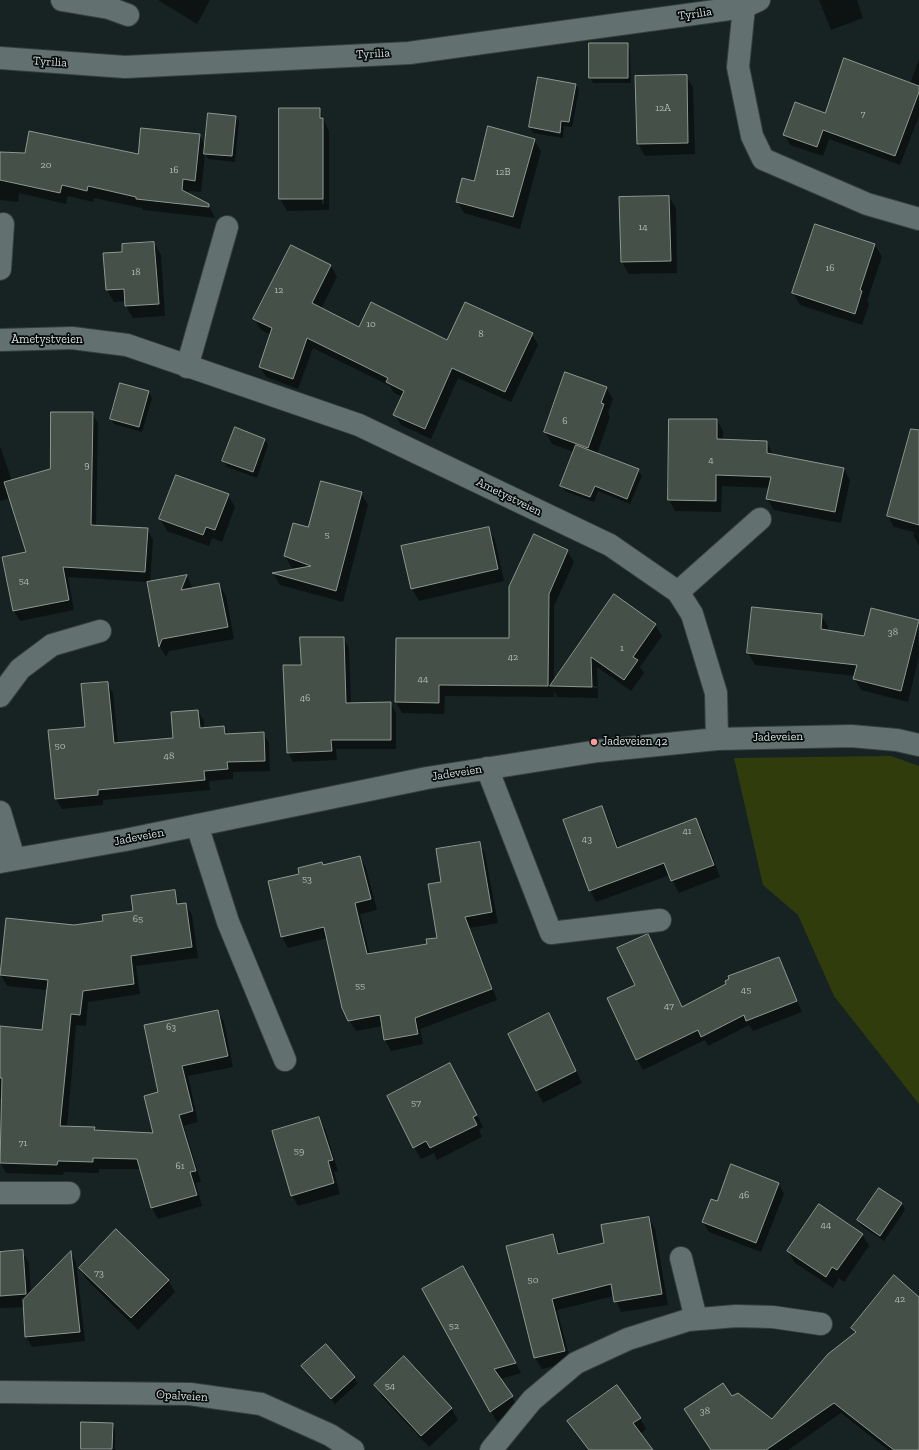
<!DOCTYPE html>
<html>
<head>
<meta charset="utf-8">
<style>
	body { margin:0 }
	canvas { display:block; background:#162322 }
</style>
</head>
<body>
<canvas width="919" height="1450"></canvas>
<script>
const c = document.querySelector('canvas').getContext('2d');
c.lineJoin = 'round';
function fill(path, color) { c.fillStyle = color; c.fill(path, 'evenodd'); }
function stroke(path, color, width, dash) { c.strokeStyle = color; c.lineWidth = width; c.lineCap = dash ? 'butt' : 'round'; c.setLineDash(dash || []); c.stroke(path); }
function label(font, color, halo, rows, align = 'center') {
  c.font = font + ' "Zilla Slab",serif'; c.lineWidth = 3.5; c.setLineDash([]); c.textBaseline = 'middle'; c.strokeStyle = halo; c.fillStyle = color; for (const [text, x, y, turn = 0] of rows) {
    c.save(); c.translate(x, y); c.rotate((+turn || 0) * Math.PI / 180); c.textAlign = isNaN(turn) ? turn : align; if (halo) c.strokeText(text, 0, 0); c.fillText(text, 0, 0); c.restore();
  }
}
const green = new Path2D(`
	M891,756L919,766V1104L834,996L798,915L763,885L734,758Z`);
const shadow = new Path2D(`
	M158,0H210L197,24Z
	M819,0H857L863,18L831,30Z
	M627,44L630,50L631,83H593L590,77Z
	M919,59V116L900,165L829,139L823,156L790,145L785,135L825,114L910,84Z
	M686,76L693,87L695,154L645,156L638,144Z
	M576,84L579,90L572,127L564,126L563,138L533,133L530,127Z
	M319,109L329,131V210L287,211L280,199ZM322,122L324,124V204H322Z
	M235,116L239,122L235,162L208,159L205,154L201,192L189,191V195L209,205L215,218L143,210L142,208L94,198L93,202L68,196L66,204L19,193L18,202L0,200V153L139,155L199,135L205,146Z
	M534,139L541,151L520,229L464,213L457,201L474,182Z
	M669,197L676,208L677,273L629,274L622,262Z
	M815,225L875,245L882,257L867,301L869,304L862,325L800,305L793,293Z
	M154,243L161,255L165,316L133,318L126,306V301L114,302L107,290L123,252Z
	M291,246L331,266L337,277L321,309L359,328L447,341L532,334L538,345L511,402L458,378L431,439L401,425L395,415L403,397L394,393L390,386L313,348L298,389L266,377L260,367L271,335L261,330L254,319Z
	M120,384L149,392L152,398L142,432L114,424L111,418Z
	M606,387L613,399L608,413L610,417L597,454L638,470L642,476L630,504L598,491L594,502L565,491L562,486L574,452L552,444L545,432Z
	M92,413L98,423L96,526L147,529L153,540L150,583L187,576L193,589L219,584L226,596L234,639L169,651L166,657L160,647L148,582L68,577L74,610L20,621L14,611L3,557L27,553L10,498L0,501V446L12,481L51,470Z
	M670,420H717L723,431V441L767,442L773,455L844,468L850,480L841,523L774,510L767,499L770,488L722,486L721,512L675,511L669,500Z
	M265,439L268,445L257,478L227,467L223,461Z
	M919,455V546L913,535L914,532L894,527L888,516Z
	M361,493L368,505L343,602L280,585L274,574L297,569L292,568L285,556L309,528Z
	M228,495L235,507L222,542L212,538L209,546L167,531L160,519Z
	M488,528L495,540L504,581L419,601L412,589Z
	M567,551L574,562L554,606V683L614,596L655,624L662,636L640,667L644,673L631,691L597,667L598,698L557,697L554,691V697L445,696L444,714L402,713L396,702L510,639ZM564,685L597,686V688L564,687Z
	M753,608L821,615L828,627V631L865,638L918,621L919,656L908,702L861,690L854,678L855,676L755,665L748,653Z
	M343,638L349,648L351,704L391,703L396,713V749H336L337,760L293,762L288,752L302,665Z
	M107,683L113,693L118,744L174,738L198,711L204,721V729L224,727L228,734L263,733L269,743L270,771L233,772V779L209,781L210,790L103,800V805L62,809L56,799Z
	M601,807L608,819L619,848L696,819L703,831L720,877L679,893L670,875L596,902L590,890Z
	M479,843L485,854L498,923L470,928L497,1000L420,1029L423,1044L391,1051L385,1040L383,1026L356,1031L349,1020L327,938L288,948L282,937L300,874L323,866L360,857L366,868L377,910L360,914L370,955L428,944L438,938L443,883Z
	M174,891L181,905L185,904L192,915L198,958L136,966L140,994L88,1002L86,1026L76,1025L67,1127L94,1128L96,1131L154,1134L160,1093L218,1011L224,1022L233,1067L188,1076L198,1122L184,1126L201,1182L196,1183L202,1206L158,1219L152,1208L141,1169H99V1173L64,1172L63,1175L6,1173L0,1163L2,1098H0V1027L43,1031L47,990L7,986L1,975L7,919L74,926L104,922L134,912Z
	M652,946L682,1008L779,958L802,1012L753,1031L749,1025L708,1046L705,1040L643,1070L637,1059L636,985Z
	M549,1014L582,1083L543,1103L509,1034Z
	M457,1076L483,1127L479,1130L482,1137L437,1160L434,1153L421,1159L414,1147Z
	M319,1118L325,1129L338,1171L334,1172L340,1194L298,1206L292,1195Z
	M778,1183L784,1194L761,1252L709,1232L703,1222L717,1202Z
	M879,1189L902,1204L905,1210L884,1241L861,1226L858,1221Z
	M649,1218L655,1229L668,1305L621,1312L614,1296L557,1310L571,1362L542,1369L535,1358L507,1247L553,1235L561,1254L605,1243Z
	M862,1234L869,1246L844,1282L839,1278L833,1288L795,1263L788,1251Z
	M3,1250L4,1252L22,1251L29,1263L31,1293L71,1253L76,1262L85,1341L32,1347L26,1337L24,1307L0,1308V1251Z
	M80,1268L168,1280L175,1292L138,1330L87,1280Z
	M469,1278L521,1373L500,1379L518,1407L497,1422L423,1289Z
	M919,1298V1450H888L841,1413L788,1450H711L685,1409L732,1398L773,1420L856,1333L853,1328Z
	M326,1345L358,1383L335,1404L302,1367Z
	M375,1385L451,1408L458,1420L429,1447L382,1397Z
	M640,1418L646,1429L640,1434L652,1450H586L587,1448L569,1421Z
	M112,1424L115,1429V1450H82V1448Z`);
const building = new Path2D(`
	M589,43H628V78H589Z
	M844,58L919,86V92L895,156L823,130L817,147L783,135L795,102L825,113Z
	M687,75L688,143L637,144L635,76Z
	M538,77L576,84L569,122L561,121L560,133L529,127Z
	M279,108H320V118H323V199H279Z
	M208,113L236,116L232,156L204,154Z
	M488,126L535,139L513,217L456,202L462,178L474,181Z
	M141,128L200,134L195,181L183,179L182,190L209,204V207L136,199V197L88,186L87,191L62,185L60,193L0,180V152L25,153L29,131L138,154Z
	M669,196L671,261L621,262L619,197Z
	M815,224L875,244L860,290L862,291L855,314L792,293Z
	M154,242L159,304L125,306L124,289L106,290L103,253L122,252V244Z
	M291,245L331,265L312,303L359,327L371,302L447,340L465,302L533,333L505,392L452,368L425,429L393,415L404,391L386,382L388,378L307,338L293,379L259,367L272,328L253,319Z
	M565,372L607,387L601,403L604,404L588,448L544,432Z
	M120,383L149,391L139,427L110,419Z
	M51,412H93L91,525L148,528L145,572L63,567L69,600L13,611L2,557L26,552L4,482L50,469Z
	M669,419H717V439L767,441V453L844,468L835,512L766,499L771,477L716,475V501L668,500Z
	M235,427L265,439L253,472L222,461Z
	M911,429L919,430V525L887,516Z
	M576,445L639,469L627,499L595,486L590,497L560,486Z
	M176,475L229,494L215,530L206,527L203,535L159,519Z
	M321,481L362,492L336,591L272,573L311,566L284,556L293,523L308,527Z
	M489,527L498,569L411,589L401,546Z
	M534,534L568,550L549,594L548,686L439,685V703L395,702L396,638H509V587Z
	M187,575L181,590L219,583L228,627L162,639L159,647L147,582Z
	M614,594L656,624L633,657L638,660L624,680L591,657L592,687L550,686Z
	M752,607L822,614L821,629L864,636L871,608L919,620L901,691L853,679L857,665L747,653Z
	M300,637H344L346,703L391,702V740H331L332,751L287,753L283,665H301Z
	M108,682L114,743L173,738L171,712L198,710L200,728L224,726L225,734L264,732L265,761L227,762L228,769L204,771L205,780L98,790V795L55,799L48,730L85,727L81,684Z
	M602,806L617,848L696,818L714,865L671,881L664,863L589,891L563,820Z
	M480,842L492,912L465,917L492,989L415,1018L418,1034L384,1040L380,1015L348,1021L342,1008L324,927L281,937L268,881L299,874L298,868L322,862L323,865L360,856L371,899L355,903L367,954L427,944L426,939L437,938L428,884L441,882L436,849Z
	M175,890L177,904L186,903L192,947L131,956L134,984L83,991L80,1015L71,1014L60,1126L95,1127L94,1130L153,1133L144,1096L158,1092L144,1025L218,1010L228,1056L182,1066L193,1111L179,1115L196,1171L190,1172L197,1195L151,1208L137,1159L93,1158V1162L58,1161L57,1165L0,1163L2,1078H0V1026L42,1030L48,980L0,975L6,918L74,925L103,921L102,915L133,911L131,896Z
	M648,934L682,1007L726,984L725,981L729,979L728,976L779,957L797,1001L746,1021L744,1015L701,1037L698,1030L636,1060L607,998L635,985L617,948Z
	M549,1013L576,1071L536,1091L508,1034Z
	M450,1063L477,1115L473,1117L477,1125L430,1148L426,1141L413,1148L387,1096Z
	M319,1117L333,1160L328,1161L334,1183L291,1196L272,1131Z
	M731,1164L779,1183L756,1243L702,1222L711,1199L717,1201Z
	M879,1188L902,1203L880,1236L857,1220Z
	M819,1204L863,1234L837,1270L832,1267L826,1277L787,1251Z
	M649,1217L662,1294L614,1302L611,1284L552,1299L565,1351L534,1358L506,1246L553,1234L558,1254L604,1243L601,1225Z
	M116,1229L169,1280L131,1318L79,1268Z
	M23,1250L26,1294L0,1296V1252Z
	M71,1251L80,1332L25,1337L23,1300Z
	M463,1266L516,1363L494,1369L513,1396L490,1412L422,1289Z
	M894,1275L919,1297V1450H894L834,1403L766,1450H711L684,1409L723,1383L732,1396L738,1393L772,1419L828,1354L856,1332L851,1328Z
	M326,1344L355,1377L331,1399L301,1366Z
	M404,1356L452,1408L421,1436L374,1385Z
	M617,1385L641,1418L633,1423L653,1450H589L567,1421Z
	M81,1422L113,1423L112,1449H81Z`);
const minor = new Path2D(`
	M62,0L109,8L128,15
	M759,0L744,7L738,67L752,136L763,159L867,204L919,219
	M0,58L125,67L409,53L744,7
	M0,269L3,224
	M0,340L72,338L127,345L359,425L610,545L678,592L692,614L716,693L717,739
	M187,367L227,227
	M678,592L760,519
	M0,696L20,669L52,645L100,631
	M487,768L551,933L660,920
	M0,812L14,859
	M197,825L228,922L285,1060
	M0,862L125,840L427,778L598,751L717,739L851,736L897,740L919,745
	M0,1193H69
	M681,1258L696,1319
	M0,1392L190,1394L261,1404L330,1435L353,1450
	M491,1450L532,1400L576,1363L628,1339L688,1320L736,1316L773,1317L821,1324`);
const markers = [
	[594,742,4,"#f59b9c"]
];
const numberNames = [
	["12A",663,108],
	["7",863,114],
	["20",46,165],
	["16",174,170],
	["12B",503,172],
	["14",643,227],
	["16",830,268],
	["18",136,272],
	["12",279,290],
	["10",371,324],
	["8",481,334],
	["6",565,421],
	["4",711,460],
	["9",87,465],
	["5",327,535],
	["54",24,581],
	["38",893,632],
	["1",622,648],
	["42",513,657],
	["44",423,679],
	["46",305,698],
	["50",60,746],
	["48",169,756],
	["41",687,831],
	["43",587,839],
	["53",307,879],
	["65",138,919],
	["55",360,986],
	["45",746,990],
	["47",669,1006],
	["63",171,1027],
	["57",416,1103],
	["71",23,1143],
	["59",299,1151],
	["61",180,1166],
	["46",744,1195],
	["44",826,1225],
	["73",99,1273],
	["50",533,1280],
	["42",900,1299],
	["52",454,1326],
	["54",390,1386],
	["38",705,1411]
];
const streetNames = [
	["Tyrilia",695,14,-8],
	["Tyrilia",373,54,-3],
	["Tyrilia",50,62,4],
	["Ametystveien",47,340],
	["Ametystveien",509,497,26],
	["Jadeveien",778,737,-1],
	["Jadeveien",457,773,-9],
	["Jadeveien",139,837,-11],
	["Opalveien",182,1396,3]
];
const poiNames = [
	["Jadeveien 42",602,742]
];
fill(green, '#313c0d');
fill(shadow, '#0007');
fill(building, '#455048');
stroke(building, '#8b978f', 1);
stroke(minor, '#353f3e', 24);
stroke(minor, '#627170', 22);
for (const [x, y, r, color] of markers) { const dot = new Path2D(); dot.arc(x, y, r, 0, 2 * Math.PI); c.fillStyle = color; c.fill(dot); stroke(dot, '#060b0b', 1.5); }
label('10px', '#b2bbb8', null, numberNames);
label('12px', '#d6dfde', '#060b0b', streetNames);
label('12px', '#d6dfde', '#060b0b', poiNames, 'left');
</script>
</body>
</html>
